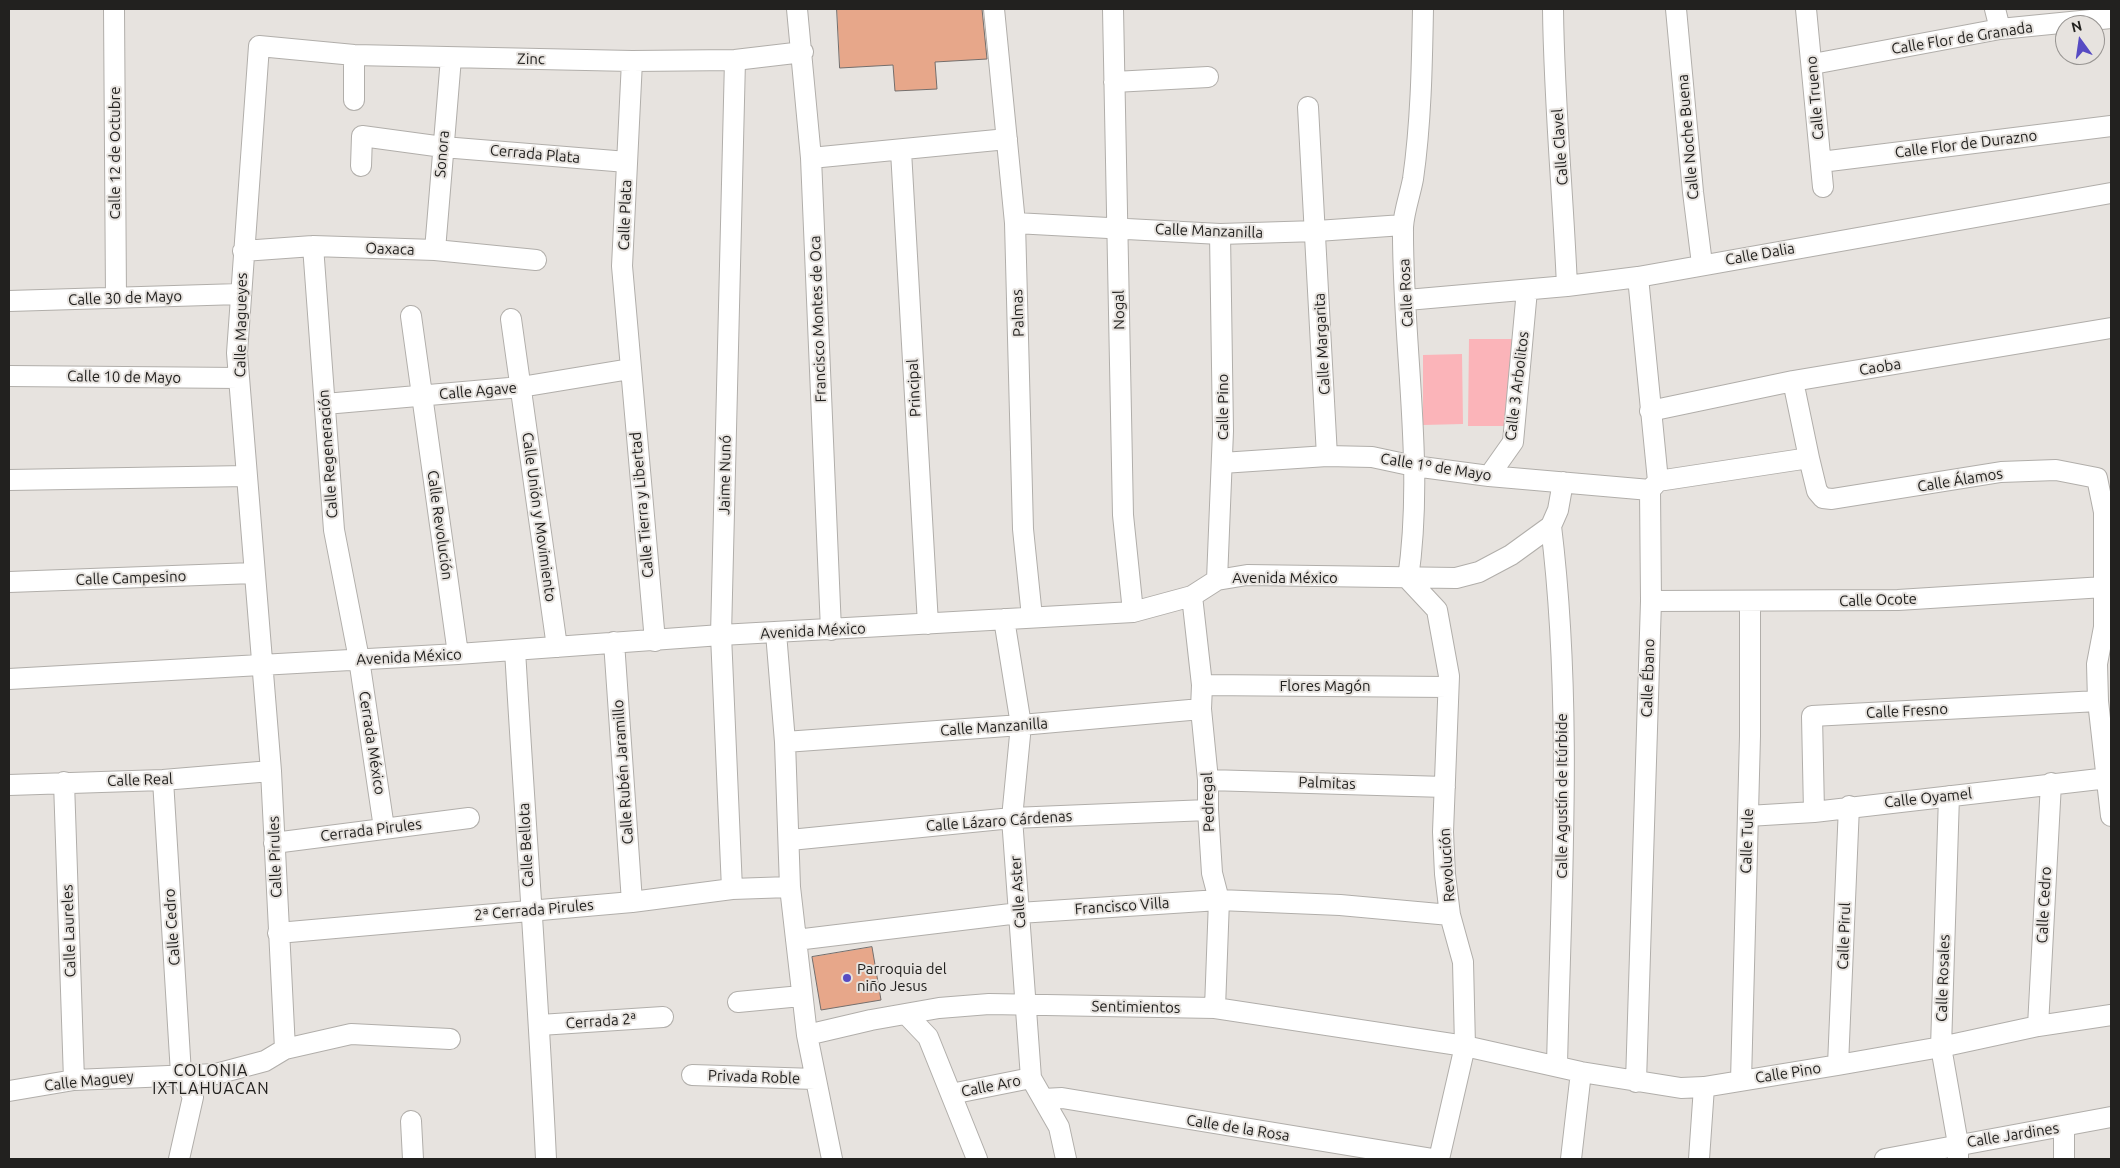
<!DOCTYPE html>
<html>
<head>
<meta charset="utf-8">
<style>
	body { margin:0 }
	#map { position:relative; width:2120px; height:1168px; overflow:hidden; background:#e7e3df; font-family:Ubuntu,sans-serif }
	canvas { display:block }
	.frame { position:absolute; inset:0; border:10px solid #22211f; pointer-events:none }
	.north { position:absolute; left:2055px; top:15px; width:50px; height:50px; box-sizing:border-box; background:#e7e3df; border:1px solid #989592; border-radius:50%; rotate:346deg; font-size:14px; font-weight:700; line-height:20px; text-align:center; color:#22211f }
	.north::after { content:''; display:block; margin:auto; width:18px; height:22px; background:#574bc3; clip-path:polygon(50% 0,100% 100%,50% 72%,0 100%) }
</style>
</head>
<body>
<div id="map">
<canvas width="2120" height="1168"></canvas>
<div class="frame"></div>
<div class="north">N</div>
</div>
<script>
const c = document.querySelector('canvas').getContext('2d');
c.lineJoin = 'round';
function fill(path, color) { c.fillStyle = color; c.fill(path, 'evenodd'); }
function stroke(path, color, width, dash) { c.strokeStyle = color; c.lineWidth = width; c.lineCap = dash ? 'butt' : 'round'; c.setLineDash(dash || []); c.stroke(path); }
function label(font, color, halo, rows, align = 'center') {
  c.font = font + ' Ubuntu,sans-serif'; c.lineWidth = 4; c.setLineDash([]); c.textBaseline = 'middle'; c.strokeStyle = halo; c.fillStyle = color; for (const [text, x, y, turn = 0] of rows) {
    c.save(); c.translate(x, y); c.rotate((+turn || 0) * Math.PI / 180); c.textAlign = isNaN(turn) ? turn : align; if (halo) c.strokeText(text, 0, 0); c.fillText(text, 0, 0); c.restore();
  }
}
const green = new Path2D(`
	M1469,339H1512V426H1468Z
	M1462,354L1463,424L1423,425V355Z`);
const building = new Path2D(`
	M837,9H982L987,59L935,62L937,89L895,91L893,65L840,68Z
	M872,947L881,1000L821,1010L812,957Z`);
const minor = new Path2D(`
	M114,9L116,298
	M797,9L811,158L831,630
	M994,9L1015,223L1023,529L1032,617
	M1113,9L1123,515L1133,612
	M1423,9C1422,65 1421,123 1413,179C1410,195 1404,211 1403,227C1402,344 1425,462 1408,579L1437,610L1449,676L1443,832L1445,874L1450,915L1463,962L1465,1046L1439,1159
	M1553,9C1554,101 1563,194 1567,286
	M1676,9L1693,192L1702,264
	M1806,9L1823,187
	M1995,9L2000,29
	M632,61L622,266L655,641
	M1813,64L2000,29L2111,18
	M1114,82L1208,77
	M354,100V55
	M1308,107L1327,456
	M901,151L928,624
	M811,158L1007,139
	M1821,162L2111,126
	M361,166L362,136L443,147L627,162
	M1015,223L1220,234L1317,231L1403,225
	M313,246L334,530L359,659L384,828
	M435,250L451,58
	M243,251L313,246L435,250L536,260
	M1407,300L1567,286L1638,277L2111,193
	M9,301L240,294
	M411,316L458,654
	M511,319L557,647
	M9,376L239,378
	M1793,381L1809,458
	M325,404L521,387L630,369
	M1650,411L1793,381L2111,328
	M1222,463L1327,456L1372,457L1414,466L1489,476L1650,490
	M1489,476L1513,442L1527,290
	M9,480L247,476
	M1658,481L1809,458L1817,491L1823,498L1832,499L2001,472L2056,470L2097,478L2104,512L2111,516
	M2104,512V627L2097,664L2098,701L2111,816
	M1551,526C1573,705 1561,886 1557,1066
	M1217,580L1223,431L1220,234
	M9,582L254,573
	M1192,596L1202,685L1201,709L1208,780V810L1212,873L1219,900L1215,1008
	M1651,601L1898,600L2104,587
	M1004,619L1021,725L1012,818L1031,1078L1059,1127L1066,1159
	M776,633L785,742L790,887L807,1035L832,1159
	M614,642L632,902
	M515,650C525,820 538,989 546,1159
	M9,679L458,654L721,635L1133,612L1192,596L1217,580L1247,575L1456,578L1479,572L1511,555L1551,526L1558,510L1563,482
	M1202,685L1448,687
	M785,742L1021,725L1201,709
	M163,780L181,1074L193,1097L179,1159
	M1208,780L1445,787
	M64,782L74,1080
	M9,785L163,780L271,771
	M1949,796L1941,1047L1958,1144V1159
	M1814,812L1812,716L2098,701
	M1748,816L1814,812L2108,778
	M790,840L1012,818L1208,810
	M274,843L469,818
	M732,889L721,635L735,60
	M278,933L632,902L732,889L790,887
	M796,940L1019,913L1219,900L1340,905L1450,915
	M738,1002L801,996
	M906,1014L928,1037L977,1159
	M540,1025L663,1017
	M2038,1026L2051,783
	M807,1035L871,1020L939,1008L989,1004L1215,1008L1465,1046L1581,1072L1681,1088L1704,1087L1838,1065L1941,1047L2038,1026L2111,1015
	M285,1049L271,771L237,353L259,46L354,55L632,61L735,60L803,52
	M1838,1065L1849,806
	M692,1075L815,1079
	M1741,1081L1750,736V602
	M1636,1082L1651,601L1650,490L1658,481L1638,277
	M9,1091L74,1080L216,1074L265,1061L285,1049L351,1034L450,1039
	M951,1094L1031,1078
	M1043,1099L1062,1098L1433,1159
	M411,1121L413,1159
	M2064,1127V1159
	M1571,1159L1581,1072
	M1699,1159L1704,1087
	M1885,1159L2111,1117`);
const markers = [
	[847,978,5,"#574bc3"]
];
const streetNames = [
	["Calle Flor de Granada",1962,38,-9],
	["Zinc",531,59,1],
	["Calle Trueno",1815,98,-95],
	["Calle Noche Buena",1688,137,-95],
	["Calle Flor de Durazno",1966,144,-7],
	["Calle Clavel",1560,147,-94],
	["Calle 12 de Octubre",115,153,-90],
	["Sonora",442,154,-85],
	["Cerrada Plata",535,154,5],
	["Calle Plata",625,215,-88],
	["Calle Manzanilla",1209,231,2],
	["Oaxaca",390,249,2],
	["Calle Dalia",1760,254,-10],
	["Calle Rosa",1406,293,-93],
	["Calle 30 de Mayo",125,298,-2],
	["Nogal",1119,310,-91],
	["Palmas",1018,313,-92],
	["Francisco Montes de Oca",818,319,-92],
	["Calle Magueyes",241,325,-89],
	["Calle Margarita",1322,344,-93],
	["Caoba",1880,367,-9],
	["Calle 10 de Mayo",124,377,1],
	["Calle 3 Arbolitos",1517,386,-83],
	["Principal",914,388,-93],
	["Calle Agave",478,391,-5],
	["Calle Pino",1223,407,-90],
	["Calle Regeneración",328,454,-94],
	["Calle 1º de Mayo",1436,467,9],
	["Jaime Nunó",725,475,-89],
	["Calle Álamos",1960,480,-9],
	["Calle Tierra y Libertad",642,505,-95],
	["Calle Unión y Movimiento",539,517,82],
	["Calle Revolución",440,525,82],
	["Calle Campesino",131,578,-2],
	["Avenida México",1285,578],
	["Calle Ocote",1878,600,-2],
	["Avenida México",813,631,-3],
	["Avenida México",409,657,-3],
	["Calle Ébano",1648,678,-88],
	["Flores Magón",1325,686],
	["Calle Fresno",1907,711,-3],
	["Calle Manzanilla",994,727,-4],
	["Cerrada México",372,743,81],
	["Calle Rubén Jaramillo",623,772,-94],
	["Calle Real",140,780,-2],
	["Palmitas",1327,783,2],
	["Calle Agustín de Itúrbide",1562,796,-90],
	["Calle Oyamel",1928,798,-6],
	["Pedregal",1208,802,-92],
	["Calle Lázaro Cárdenas",999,821,-4],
	["Cerrada Pirules",371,830,-7],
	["Calle Tule",1747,841,-88],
	["Calle Bellota",526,845,-93],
	["Calle Pirules",275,857,-92],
	["Revolución",1447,865,-94],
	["Calle Aster",1018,892,-94],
	["Calle Cedro",2044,905,-87],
	["Francisco Villa",1122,906,-4],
	["2ª Cerrada Pirules",534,910,-5],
	["Calle Cedro",172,927,-94],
	["Calle Laureles",69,931,-92],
	["Calle Pirul",1844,936,-88],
	["Calle Rosales",1943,978,-88],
	["Sentimientos",1136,1007,1],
	["Cerrada 2ª",601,1021,-4],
	["Calle Pino",1788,1073,-9],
	["Privada Roble",754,1077,2],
	["Calle Maguey",89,1081,-6],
	["Calle Aro",991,1086,-11],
	["Calle de la Rosa",1238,1128,9],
	["Calle Jardines",2013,1135,-9]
];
const poiNames = [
	["Parroquia del",857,969],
	["niño Jesus",857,986]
];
const neighbourhoodNames = [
	["COLONIA",211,1071],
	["IXTLAHUACAN",211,1089]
];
fill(green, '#fbb4b9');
fill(building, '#e7a78a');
stroke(building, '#736e6c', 1);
stroke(minor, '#b1aeaa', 22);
stroke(minor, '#fff', 20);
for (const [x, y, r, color] of markers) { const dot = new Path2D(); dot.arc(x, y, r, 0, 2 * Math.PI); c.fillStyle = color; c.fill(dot); stroke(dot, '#e7e3df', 2); }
label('15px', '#22211f', '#e7e3df', streetNames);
label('15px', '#22211f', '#e7e3df', poiNames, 'left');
c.letterSpacing = '1px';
label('16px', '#22211f', '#e7e3df', neighbourhoodNames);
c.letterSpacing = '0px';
</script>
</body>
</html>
